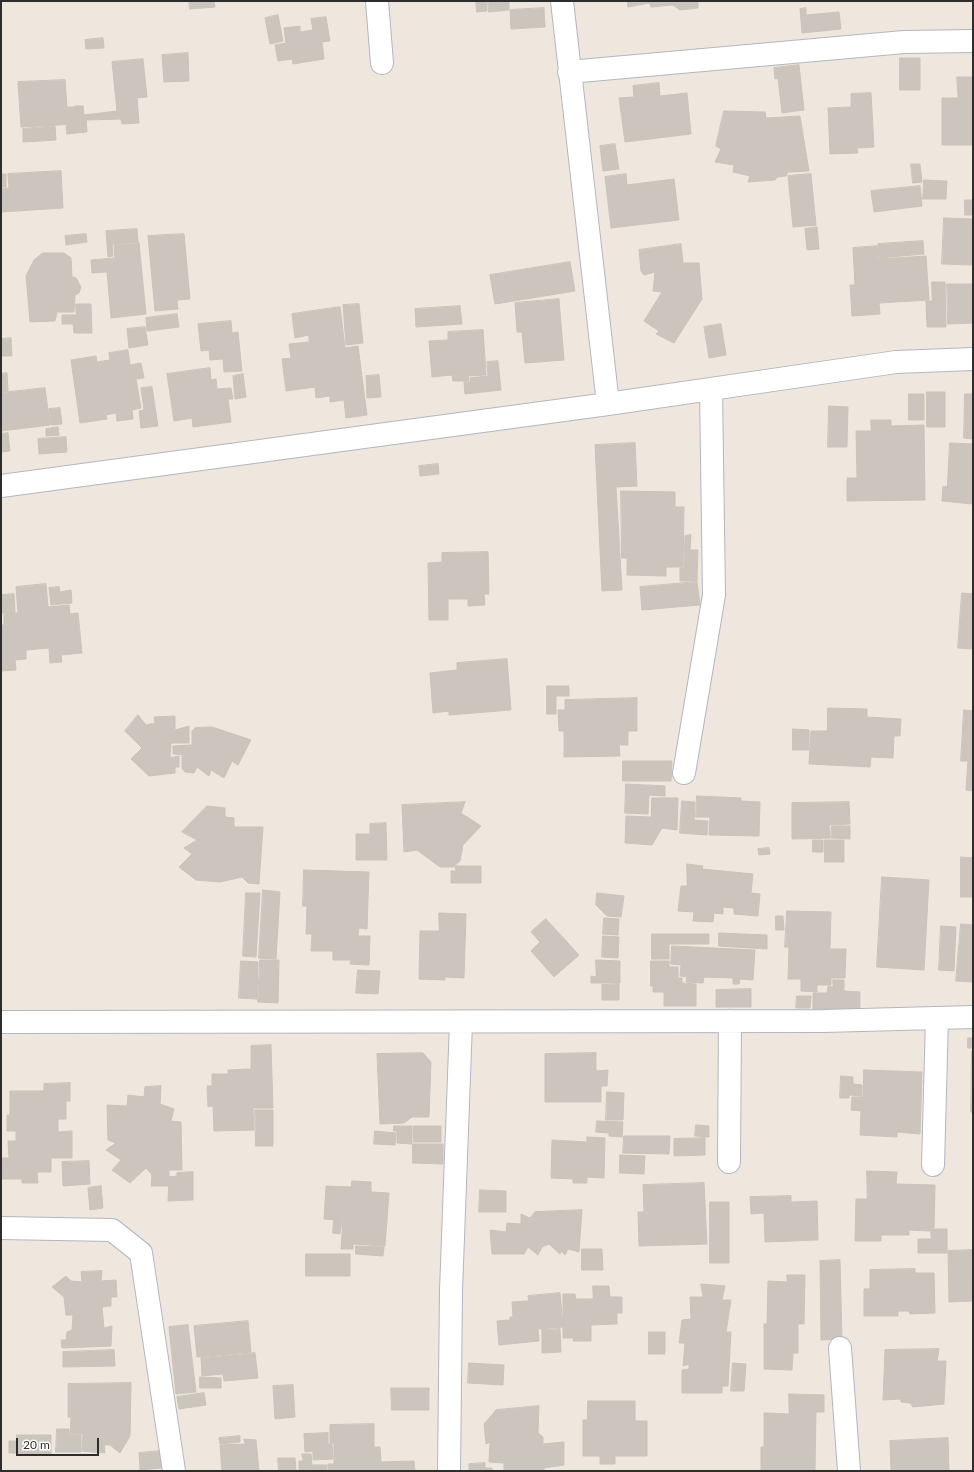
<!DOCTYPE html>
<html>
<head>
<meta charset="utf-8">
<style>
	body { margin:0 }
	#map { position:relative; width:974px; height:1472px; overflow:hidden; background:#efe7de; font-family:Lato,sans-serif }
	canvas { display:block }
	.frame { position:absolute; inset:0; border:2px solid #2d2d2d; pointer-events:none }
	.scale { position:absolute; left:16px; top:1438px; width:83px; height:18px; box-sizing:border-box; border:2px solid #2d2d2d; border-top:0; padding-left:5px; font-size:12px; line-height:14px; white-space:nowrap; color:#2d2d2d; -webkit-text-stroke:3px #fff; paint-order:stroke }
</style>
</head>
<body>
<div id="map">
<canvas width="974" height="1472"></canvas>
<div class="frame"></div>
<div class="scale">20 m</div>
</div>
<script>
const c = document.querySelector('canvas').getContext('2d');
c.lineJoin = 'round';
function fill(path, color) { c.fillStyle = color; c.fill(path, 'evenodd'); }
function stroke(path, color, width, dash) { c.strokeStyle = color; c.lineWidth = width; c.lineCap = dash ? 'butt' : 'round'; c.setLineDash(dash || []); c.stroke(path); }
const building = new Path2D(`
	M189,1H214L215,7L190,9Z
	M476,1H486L487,11L477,12Z
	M488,1H509V10L489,12Z
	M628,1H698V8L680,10L673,5L651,7L650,3L628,7Z
	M544,8L545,27L511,29L510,10Z
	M806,8V15L839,12L841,29L802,33L800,9Z
	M278,15L283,41L270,44L265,18Z
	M326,17L330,41L322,42L324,59L293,64L292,59L278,61L275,45L286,43L284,28L300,26V32L313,30L311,19Z
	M103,38L104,48L86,49L85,40Z
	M188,53L189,81L164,82L162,55Z
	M900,58H920V90H900Z
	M143,59L147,97L137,98L139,123L122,124L121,119L86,120L87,132L67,134L66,126L77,124L75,106H83L84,115L117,111L112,62Z
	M799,65L804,110L782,113L778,78L775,79L774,68Z
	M957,77H973V145H942V98H958Z
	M65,80L67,107H75L76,124L21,127L18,82Z
	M659,83L660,96L687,93L691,134L625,142L619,98L634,97L633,86Z
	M871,93L874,147L857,148L858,153L830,154L828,108L851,107V94Z
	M724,111L765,112L766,118L800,116L809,171L788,172L786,176L777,177L775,180L748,182L750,176L733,172L734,165L715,162L721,149L716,146Z
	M55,126L56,140L23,142V129Z
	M615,144L619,169L603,171L600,146Z
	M911,164H920L922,182L913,183Z
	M61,171L63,208L1,212V189L9,188L8,174Z
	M1,174H6V187H1Z
	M626,174L627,185L674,179L679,220L611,228L605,177Z
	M811,174L816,225L793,227L788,176Z
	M924,180L947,181L946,199H923Z
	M920,186L922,206L874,212L871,191Z
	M965,200H973V215H965Z
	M944,218L973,219V265L942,264Z
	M817,227L819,249L807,250L805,229Z
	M137,229L138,242L112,244L113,256L108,257L106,231Z
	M86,234L87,242L66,245L65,236Z
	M184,234L190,299L177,300L178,309L155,311L148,236Z
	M923,241L924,254L879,258L878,244Z
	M139,243L146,314L111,318L107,272L92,273L91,260L115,258L114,245Z
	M681,244L683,263H699L702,299L674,343L656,334L659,331L644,321L662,292L653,291L655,272L644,275L641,271L639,250Z
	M877,246L878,259L926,256L929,300L879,303L880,314L852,316L850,285H855L853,248Z
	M43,253H64L71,258L72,277L76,278L81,287L79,293L75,295L74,312H57L55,321L30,322L26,276L34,260Z
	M570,262L575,291L495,304L490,275Z
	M932,282H945L946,327H927L926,301H932Z
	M947,284H973V323L948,324Z
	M559,299L564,360L525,363L522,332H517L515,303Z
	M76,304H91L92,333H74L73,324H62V315H76Z
	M359,304L363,343L346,345L343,305Z
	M460,306L462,324L416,327L415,309Z
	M340,307L345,348L358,346L367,415L346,418L344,400L330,402V396L316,398L315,387L286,391L282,359L291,358L289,344L309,342V335L295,338L292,314Z
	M177,314L179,327L147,331L146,318Z
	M231,321L232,333L238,332L242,371L224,372L223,359L210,360L209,350L201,351L198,324Z
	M721,324L726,355L709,358L704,327Z
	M145,327L148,345L129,348L127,329Z
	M483,330L486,375L468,376L469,381H453L452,375L432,377L429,341L448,340V332Z
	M11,338L12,356H1V339Z
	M128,350L130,365L141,363L144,378L136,379L141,408L132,410L133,419L117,421L116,413L106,415L107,419L80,423L71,360L96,356L97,362L110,360L109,353Z
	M498,361L501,390L465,394L464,382H471L470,378L488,376L487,362Z
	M210,368L211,380L216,379L217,389L231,388L233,399H228L231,422L193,427L192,418L174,421L167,374Z
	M7,373L8,391L1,392V374Z
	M243,374L246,397L235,399L233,376Z
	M379,375L381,397L367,398L366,376Z
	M152,387L158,426L141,428L139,411L144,410L141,388Z
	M45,388L50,425L1,431V393Z
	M927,392H945V427H927Z
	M909,394H924V420H909Z
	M965,394H973V439L964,438Z
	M829,406L848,407L847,447H828Z
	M60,408L62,424L51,425L49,409Z
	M871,420H891V426L924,425L925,500L847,501V478H857L856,431H871Z
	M58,427L59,435L46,436V429Z
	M8,433L10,451L1,452V434Z
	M66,437L67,452L39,454L38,439Z
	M635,443L637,486L616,487L622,590L602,591L595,445Z
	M950,443L973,444V504L942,501L943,486L947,487Z
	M438,464L439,474L420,476L419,466Z
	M621,491L675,492V507H684L683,567H666V576L627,575V558H622Z
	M691,535L690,550H698L697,581H680V568H684L685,536Z
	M488,552L489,594H484L485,605L468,606V599H448V620H429L428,563L442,562V553Z
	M697,582L700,605L642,610L640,587Z
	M46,584L48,607L69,605L70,614L78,613L82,653L61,655L62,662L50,663L49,648L26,650V659L15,660L16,670L1,671V625H4V614L18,613L16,587Z
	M59,587L60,592L71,590L72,603L51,605L49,588Z
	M962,593L973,594V649L958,648Z
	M14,594L15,613H1V595Z
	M507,659L511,710L449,715V711L433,713L430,673L457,670V663Z
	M547,686H569V696H556V714H547Z
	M637,698V731H628V745H619L620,756L564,757V731H559L558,710H565V700Z
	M828,708L867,709V717L901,719L900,736H894L893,758L871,757L870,767L809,764L811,731H827Z
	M964,710L973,711V791L966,790L968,761H961Z
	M138,715L146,725L155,723L154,717L175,716V730L189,726V743H171L170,758L179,756V767H175V773L149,776L131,759L142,748L125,731Z
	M212,727L251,740L238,765L232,761L224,778L211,770L209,776L197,767L194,773L185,772L182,768V755L173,754V746L192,745V731L195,728Z
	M793,729L809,730V750H793Z
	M623,761H672L671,781H623Z
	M626,784L665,786V796L649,795L648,814L625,813Z
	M697,796L741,798V801L760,802L759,836L709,835L710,817H696Z
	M652,798H678L677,830L662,828L652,845L625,843L626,816L651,817Z
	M682,801L695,802L694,820L708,821L707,835L680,833Z
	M465,802L461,813L481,826L463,845L460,861L453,867H440L417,850L404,852L402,805Z
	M849,802L850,824L829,825L830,838L792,839V803Z
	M207,806L225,808V817L234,818V827H263L259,884L248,883L242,877L220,882L196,880L179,867L192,854L184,848L197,840L182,832Z
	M386,823L387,860H356V834H370V824Z
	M832,826H850V839L831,838Z
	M813,840H823V852H813Z
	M825,840H844V862H825Z
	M769,848L770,854L759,855L758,849Z
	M961,857L973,858V897H961Z
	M687,864L703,866L702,869L753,874L751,893L760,894L758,916L734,914V908L723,907V914L714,913L713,922L693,921L694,912L678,911L681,886H687Z
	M455,866H481V883H451V871H456Z
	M304,870L369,872L367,929L359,928L358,936H370L369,965L350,964L351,960H333V951H311L312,934H306L307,906H303Z
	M882,877L929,880L924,970L877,967Z
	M263,890L280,892L276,959L259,958Z
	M246,893H260L256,957L243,956Z
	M597,893L624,896L621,917L607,916L596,905Z
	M787,911L831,912L830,949H846L845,978H831V985H817V992L801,991V979H788L789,947H785Z
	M439,913L466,914L464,978L445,977V980L419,979L420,931H439Z
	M776,916H783L784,930H776Z
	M604,918L619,919L618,935L603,934Z
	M546,919L579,955L554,977L531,951L540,942L531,932Z
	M961,924L973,925V982L956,981Z
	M941,926L956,927L954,971L939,970Z
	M719,933L767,935V949L719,946Z
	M652,934H709V944H669V959H652Z
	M603,936L619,937L618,958L602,957Z
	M672,946L755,950L753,980L740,979L739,984H733V978L704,977L703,983L686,982L687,977L680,976L681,965L671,964Z
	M260,960H279L278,1003L258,1002Z
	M596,960L620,961V983H591V976L596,977Z
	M241,961L258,962L257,999L239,998Z
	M651,961H669V967H678V978H682V983L696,984V1006H664V992H653V986H651Z
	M358,970L380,971L378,994L356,993Z
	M833,980H844V991L860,992V1010L813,1009V993H827L828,986L833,987Z
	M619,984V1000H602V985Z
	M751,989V1007H716V990Z
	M797,996H811L810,1008H796Z
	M968,1038H973V1048H968Z
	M271,1045L273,1108H253L254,1130L214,1131L213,1106L208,1107L207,1086H212V1074H228V1070L251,1069V1046Z
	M972,1051H973V1112H971Z
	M423,1053L431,1062L429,1117H412L404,1123L380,1124L377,1054Z
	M596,1053V1071L608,1070L607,1086H601V1102H545V1054Z
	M864,1070L922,1072L920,1134L897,1132V1137L860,1135L861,1111L851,1110L852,1097H863Z
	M841,1076L853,1077V1084L862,1085V1096L849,1095V1098H840Z
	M70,1083V1101H66V1119H58V1132L72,1131V1158H51V1172H37L38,1183H22V1179H2L1,1158H9L8,1141H16V1131H7V1115H10V1091H44V1084Z
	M161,1086L160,1104L174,1109L171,1121L181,1122L182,1170H169V1186H151L152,1175L146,1168L130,1183L112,1170L121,1160L106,1150L116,1143L108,1140L107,1105L127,1106L128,1095L144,1097L145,1087Z
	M607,1092L624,1093L623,1120H606Z
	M255,1110H273V1146H256Z
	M597,1121L623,1122L622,1137L609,1136V1133L596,1132Z
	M696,1125L709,1126V1137L695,1136Z
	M394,1126H412V1144L397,1143V1131H394Z
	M414,1126H441V1142H414Z
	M375,1131L396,1133L395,1145L374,1144Z
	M624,1136H670L669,1154L623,1153Z
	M587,1137L605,1138L604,1178L587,1177V1183H573V1179L551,1178L552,1140L587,1142Z
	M705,1138V1155L674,1156V1139Z
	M413,1144H443V1164L413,1163Z
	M620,1155L645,1156L644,1174L620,1173Z
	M89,1161L90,1184L63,1186L62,1162Z
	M867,1171L897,1172L896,1184L935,1185L934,1228H930V1231L909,1230V1235H881V1241H855L856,1199H867Z
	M193,1172V1200L168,1201L169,1177L177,1176V1173Z
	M352,1181L371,1182V1192L389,1193L385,1246L353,1244V1249H341L343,1220L324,1219L326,1186L351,1187Z
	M704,1183L707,1244L639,1246L638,1212H644L643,1185Z
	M101,1186L103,1208L90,1210L88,1188Z
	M480,1190L506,1191V1212H479Z
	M791,1196V1202L817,1201L818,1240L765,1242L764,1213L751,1214L750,1197Z
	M710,1202H729V1263H710Z
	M582,1210L579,1252L568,1249L565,1255L561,1251L560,1254L549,1244L542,1247L538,1255L528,1247L524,1254H492L490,1230L506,1232L507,1223L521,1224V1214L530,1218L535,1212Z
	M334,1220L342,1221L340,1234L333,1233Z
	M931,1229H947V1253H918V1239H931Z
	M356,1246L384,1247L383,1256L356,1254Z
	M582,1249H602L603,1270H582Z
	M972,1250L973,1301L949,1302L948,1251Z
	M306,1254H350V1276H306Z
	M840,1260L842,1339L821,1340L820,1261Z
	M915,1269V1273H934L935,1313L910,1314L909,1311H898V1316H864V1289H870V1270Z
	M102,1271L101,1281L116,1280L117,1297H111V1306L102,1307L104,1328L112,1326L111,1346L62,1348L61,1340H66L67,1332L72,1330L73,1315H66L64,1297L52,1287L66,1276L71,1281L82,1282L81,1272Z
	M787,1275H805L804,1324H798V1353H793L792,1370L764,1369V1324H767L768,1281L787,1282Z
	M701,1284L725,1286L722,1300H731L726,1332H731L728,1386H722V1393H682V1370L689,1369V1364L683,1366L685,1343H679L682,1320L691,1319L690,1297H703Z
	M593,1286H609L610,1297H622V1313H617V1324L591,1325V1341H573L574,1338H563V1294H575L576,1299H593Z
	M560,1293L563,1327L538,1329L539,1341L499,1345L497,1321L510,1320V1317H513L512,1302L529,1301L528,1296Z
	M248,1321L251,1352L197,1357L194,1326Z
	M188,1325L196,1392L176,1394L169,1327Z
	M560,1329L561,1352L542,1353V1330Z
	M649,1332H665V1354H649Z
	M939,1349L937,1361H946L944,1404L913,1407L910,1403L901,1402V1399L883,1400L885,1350Z
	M114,1350L115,1366L63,1367V1352Z
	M255,1353L258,1378L224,1381L223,1374L202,1376L201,1358Z
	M469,1363L504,1365L503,1385L468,1383Z
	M733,1363L746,1364L744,1391H731Z
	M200,1377L221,1378V1388H200Z
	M131,1383L130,1436L120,1453L110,1445H104L105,1453L82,1451L83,1434H70L71,1417H68V1384Z
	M293,1385L295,1417L275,1419L273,1386Z
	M391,1388H429V1410H392Z
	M204,1393L206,1405L179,1409L177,1397Z
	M789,1394L824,1395V1412H816L815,1471H761V1447H764V1413L789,1414Z
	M588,1401H635V1421H647V1456H615V1464H600V1456H583V1420H587Z
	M539,1406L538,1433L543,1437V1444L564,1442V1465L544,1468V1471H504V1463L489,1462L490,1442L486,1444L484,1424L496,1410Z
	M374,1424V1447H380L381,1462L414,1461L415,1471H329L328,1464H334V1443H330V1425Z
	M57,1429H69V1435H81V1452H56Z
	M328,1433V1444H332L333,1459L313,1460V1451L305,1452L304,1434Z
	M17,1435H51V1454L9,1453V1441H16Z
	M240,1436V1442L220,1444L219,1438Z
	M948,1438L949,1471H891L890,1441Z
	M244,1439L256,1440L259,1471H222L220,1445L245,1444Z
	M160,1451L161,1468L140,1470L139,1453Z
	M302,1454H311L312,1465H327V1471H299V1461H303Z
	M278,1458H295L296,1471H279Z
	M485,1463V1468H492V1471H469V1464Z`);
const street = new Path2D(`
	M377,1L382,63
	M562,1L608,404
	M569,72L904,42L973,41
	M1,486L608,404L896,362L973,359
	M684,773L714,595L711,389
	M1,1022L824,1021L973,1017
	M729,1162L730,1021
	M933,1165L937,1018
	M1,1228L112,1230L141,1253L174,1471
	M840,1348L849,1471
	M449,1471L451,1291L461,1022`);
fill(building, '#cbc5bd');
stroke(building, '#cbc3b7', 1);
stroke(street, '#b2b6c1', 24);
stroke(street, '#fff', 22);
</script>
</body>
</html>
